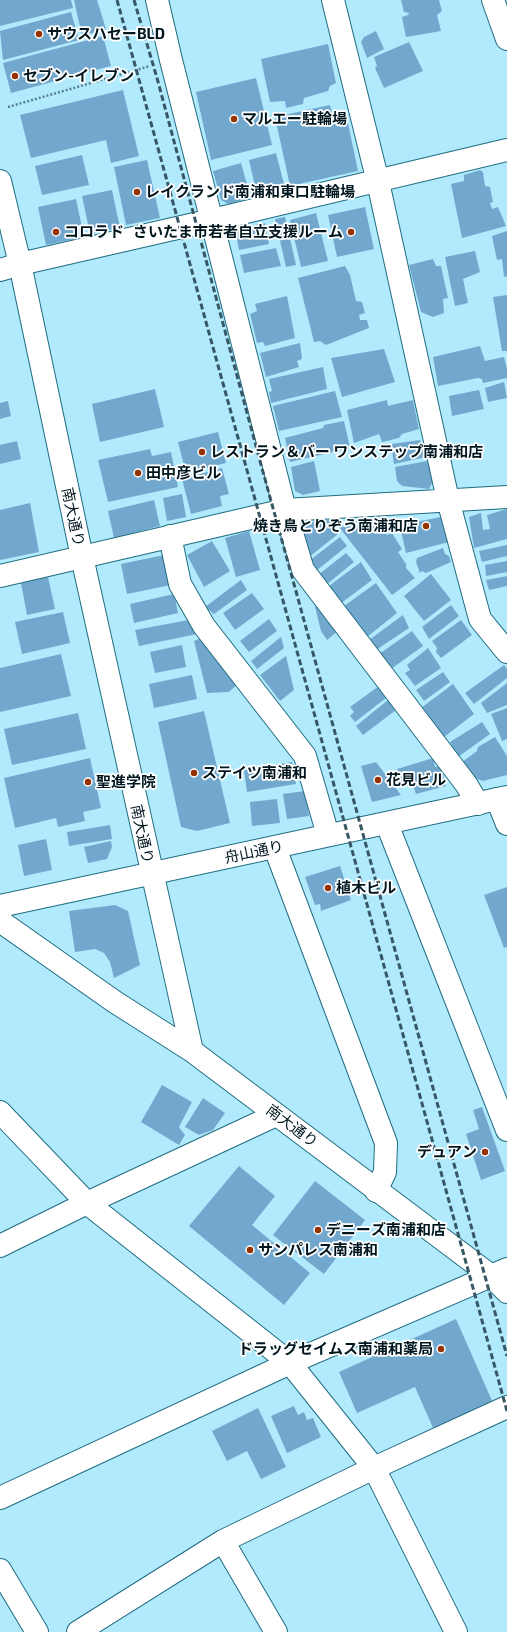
<!DOCTYPE html>
<html>
<head>
<meta charset="utf-8">
<style>
	body { margin:0 }
	canvas { display:block; background:#b1eafd }
</style>
</head>
<body>
<canvas width="507" height="1632"></canvas>
<script>
const c = document.querySelector('canvas').getContext('2d');
c.lineJoin = 'round';
function fill(path, color) { c.fillStyle = color; c.fill(path, 'evenodd'); }
function stroke(path, color, width, dash) { c.strokeStyle = color; c.lineWidth = width; c.lineCap = dash ? 'butt' : 'round'; c.setLineDash(dash || []); c.stroke(path); }
function label(font, color, halo, rows, align = 'center') {
  c.font = font + ' "Exo 2","Noto Sans JP",sans-serif'; c.lineWidth = 3.5; c.setLineDash([]); c.textBaseline = 'middle'; c.strokeStyle = halo; c.fillStyle = color; for (const [text, x, y, turn = 0] of rows) {
    c.save(); c.translate(x, y); c.rotate((+turn || 0) * Math.PI / 180); c.textAlign = isNaN(turn) ? turn : align; if (halo) c.strokeText(text, 0, 0); c.fillText(text, 0, 0); c.restore();
  }
}
const building = new Path2D(`
	M0,0H71L73,8L0,26Z
	M74,0H97L106,29L82,36Z
	M401,0H439L442,11L437,15L441,31L406,37L402,17L408,15L409,13L404,12Z
	M71,12L79,40L3,60L0,31Z
	M376,31L384,49L367,58L361,42L364,37Z
	M103,36L111,66L11,93L3,63Z
	M409,42L423,71L384,88L375,68L377,66L374,57Z
	M328,44L336,83L330,86L328,91L304,98L303,104L286,108L285,101L270,102L261,59Z
	M256,78L272,145L211,160L196,92Z
	M123,90L139,156L111,163L106,140L31,158L20,115Z
	M330,105L334,121L347,118L358,171L290,186L275,117Z
	M276,153L285,188L257,195L249,160Z
	M82,155L89,185L42,195L35,166Z
	M147,160L160,218L126,225L114,167Z
	M241,163L251,198L228,204L221,200L213,171Z
	M480,170L483,172L485,186L490,187L493,202L490,203L492,209L498,207L506,226L462,238L451,184L464,181V175Z
	M112,190L120,228L90,234L82,196Z
	M76,199L84,237L46,245L38,207Z
	M365,207L374,249L337,257L328,215Z
	M316,213L328,261L301,267L290,220Z
	M285,217L296,265L286,267L275,219Z
	M265,223L269,244L239,250L235,229Z
	M507,231V276L504,277L502,259L497,260L492,236Z
	M276,248L281,266L244,273L240,255Z
	M475,251L480,272L463,279L468,303L455,306L445,257Z
	M433,259L436,266H441L448,298L443,299L444,313L433,317L421,312L409,265Z
	M345,266L350,275L356,301L362,302L365,313L359,315L360,320H367L369,328L326,345L320,341L314,342L298,278Z
	M507,295V351H502L493,297Z
	M287,296L295,338L265,346L263,342L257,343L250,314L257,311L255,304Z
	M300,343L302,359L297,361L299,367L266,377L260,353Z
	M480,346L485,361L504,357L507,369V378L483,383L482,379L478,378L438,386L433,357Z
	M384,349L395,382L342,397L331,358Z
	M323,367L327,389L271,403L269,392L272,391L269,379Z
	M504,382L507,398L488,402L485,388Z
	M155,389L164,427L100,442L92,404Z
	M479,390L484,409L452,416L449,396Z
	M335,391L342,417L279,431L273,406Z
	M387,400L388,406L413,400L419,429L402,434L399,438L382,442L379,434L354,443L347,410Z
	M8,401L11,416L0,419V403Z
	M344,421L350,448L290,462L285,438L323,428L324,425Z
	M218,432L226,463L186,473L178,442Z
	M420,440L426,457L394,464L391,444Z
	M17,441L21,459L0,464V445Z
	M150,449L152,456L171,452L178,487L108,502L98,460Z
	M314,461L320,491L303,495L295,491L291,467Z
	M427,461L433,481L429,489L402,486L397,481L395,467Z
	M222,468L229,494L220,496L222,506L191,514L182,479Z
	M182,494L186,517L167,521L163,498Z
	M154,500L160,526L114,538L108,511Z
	M30,503L39,552L0,560V510Z
	M507,509V539L474,548L469,517L481,513L483,530L490,529L487,515Z
	M441,517L449,542L406,553L401,531L406,530L405,524Z
	M329,520L338,534L309,557L302,526L304,523Z
	M372,525L377,529L381,527L387,535L392,533L402,549L398,552L406,564V568L415,578L392,595L339,527Z
	M249,531L260,570L236,577L225,538Z
	M340,537L347,546L316,571L309,561Z
	M212,541L230,571L204,587L187,555Z
	M507,545V556L482,562L479,551Z
	M443,548L445,554L449,556L451,562L426,573L422,571L420,573L416,562L417,558Z
	M346,553L354,562L326,585L318,575Z
	M164,555L171,585L127,594L121,564Z
	M507,561V572L486,576L485,565Z
	M361,562L372,580L340,604L329,586Z
	M431,574L451,600L424,621L404,596Z
	M507,576V586L489,590L486,580Z
	M48,577L55,609L27,615L21,583Z
	M241,580L247,590L214,614L205,607Z
	M376,583L397,613L367,637L344,606Z
	M252,593L264,609L235,630L223,613Z
	M174,594L178,613L134,623L130,604Z
	M318,605L338,631L327,640L321,631L315,607Z
	M451,605L459,616L429,639L422,627Z
	M63,612L70,643L22,654L15,622Z
	M403,615L409,628L376,650L369,640Z
	M194,619L197,634L139,646L135,630Z
	M269,619L277,631L249,652L240,641Z
	M461,620L472,635L441,658L436,652L437,648L432,641Z
	M412,631L423,646L391,669L379,654Z
	M204,637L241,681L229,692L207,693L194,641Z
	M281,637L284,648L257,669L251,661Z
	M182,645L186,667L155,673L150,652Z
	M428,648L441,668L415,686L405,673L410,670L407,665Z
	M61,654L71,696L0,712V668Z
	M286,656L294,690L280,701L260,675Z
	M504,665L507,669V678L474,704L465,693Z
	M443,672L450,682L424,701L416,690Z
	M192,675L197,699L154,708L149,684Z
	M507,683V705L487,713L481,703Z
	M453,684L474,714L444,737L421,708Z
	M379,686L386,698L355,722L350,716L354,712L350,707Z
	M388,700L396,710L363,735L356,726Z
	M507,708V739L502,741L491,714Z
	M204,711L230,823L197,831L181,827L158,722Z
	M78,713L86,749L12,765L4,729Z
	M482,722L490,734L458,757L450,742Z
	M495,737L507,756V775L483,781L474,778L462,762L477,751L478,747Z
	M90,758L101,808L83,812L85,821L58,827L56,818L15,828L4,778Z
	M433,758L435,767H441L446,786L416,794L412,783L403,785L397,769Z
	M292,762L296,784L247,792L244,770Z
	M376,762L401,795L372,802L361,766Z
	M305,791L309,816L287,819L283,794Z
	M277,799L280,823L252,826L250,802Z
	M110,825L112,839L69,846L67,832Z
	M46,839L52,870L24,876L18,845Z
	M111,841L112,847L107,859L88,863L84,847Z
	M340,866L351,900L321,911L320,904L315,905L305,877Z
	M507,887V947L504,948L484,895Z
	M115,905L128,911L140,965L114,978L110,962L104,953L95,949L75,952L69,911Z
	M162,1085L192,1102L179,1127L185,1135L179,1145L141,1122Z
	M203,1098L225,1113L213,1130L199,1135L185,1127Z
	M482,1107L505,1171L481,1180L466,1134L479,1129L473,1110Z
	M239,1166L275,1196L252,1225L310,1273L284,1305L189,1226Z
	M315,1181L365,1220L324,1274L273,1235Z
	M456,1319L493,1403L434,1430L415,1387L357,1413L339,1372Z
	M294,1406L298,1415L304,1412L307,1420L313,1418L321,1437L287,1453L271,1416Z
	M258,1408L286,1467L261,1479L247,1451L227,1461L212,1431Z`);
const path = new Path2D(`
	M8,107L150,66`);
const minor = new Path2D(`
	M157,0L171,60L285,510L303,570L466,784L478,804
	M333,0L378,182L448,500L480,619L507,652
	M493,0L507,39
	M0,270L20,264L212,220L507,150
	M170,536L180,584L204,626L305,756L328,835
	M0,576L285,510L507,497
	M497,799L507,824
	M387,824L507,1130
	M275,848L386,1143L385,1172L376,1191
	M0,1112L87,1203L290,1363L374,1468L456,1632
	M0,1246L87,1203L276,1115
	M223,1541L276,1632
	M0,1570L37,1632
	M78,1632L223,1541L374,1468L507,1407`);
const tertiary = new Path2D(`
	M0,181L20,264L82,557L192,1051
	M0,906L507,797
	M0,921L115,1002L192,1051L490,1275L507,1292
	M0,1498L290,1363L507,1269`);
const rail = new Path2D(`
	M117,0L507,1411
	M134,0L157,78L260,461L507,1356`);
const markers = [
	[39,34,4,"#963100"],
	[15,76,4,"#963100"],
	[234,119,4,"#963100"],
	[137,192,4,"#963100"],
	[56,232,4,"#963100"],
	[351,232,4,"#963100"],
	[202,452,4,"#963100"],
	[138,473,4,"#963100"],
	[426,526,4,"#963100"],
	[194,773,4,"#963100"],
	[378,780,4,"#963100"],
	[88,782,4,"#963100"],
	[328,888,4,"#963100"],
	[485,1152,4,"#963100"],
	[318,1230,4,"#963100"],
	[250,1250,4,"#963100"],
	[441,1349,4,"#963100"]
];
const poiNames = [
	["サウスハセーBLD",47,34],
	["セブン-イレブン",23,76],
	["マルエー駐輪場",242,119],
	["レイクランド南浦和東口駐輪場",145,192],
	["コロラド",64,232],
	["さいたま市若者自立支援ルーム",343,232,"right"],
	["レストラン＆バー ワンステップ南浦和店",210,452],
	["田中彦ビル",146,473],
	["焼き鳥とりぞう南浦和店",418,526,"right"],
	["ステイツ南浦和",202,773],
	["花見ビル",386,780],
	["聖進学院",96,782],
	["植木ビル",336,888],
	["デュアン",477,1152,"right"],
	["デニーズ南浦和店",326,1230],
	["サンパレス南浦和",258,1250],
	["ドラッグセイムス南浦和薬局",433,1349,"right"]
];
const streetNames = [
	["南大通り",73,517,78],
	["南大通り",142,834,78],
	["舟山通り",254,852,-12],
	["南大通り",292,1126,37]
];
fill(building, '#73a8ce');
stroke(minor, '#1f6c81', 24);
stroke(tertiary, '#1f6c81', 24);
stroke(path, '#59808e', 2.5, [2, 2]);
stroke(minor, '#fff', 22);
stroke(tertiary, '#fff', 22);
stroke(rail, '#375764', 3, [6, 3]);
for (const [x, y, r, color] of markers) { const dot = new Path2D(); dot.arc(x, y, r, 0, 2 * Math.PI); c.fillStyle = color; c.fill(dot); stroke(dot, '#fff', 1.5); }
label('bold 15px', '#00161f', '#fff', poiNames, 'left');
label('15px', '#00161f', '#fff', streetNames);
</script>
</body>
</html>
